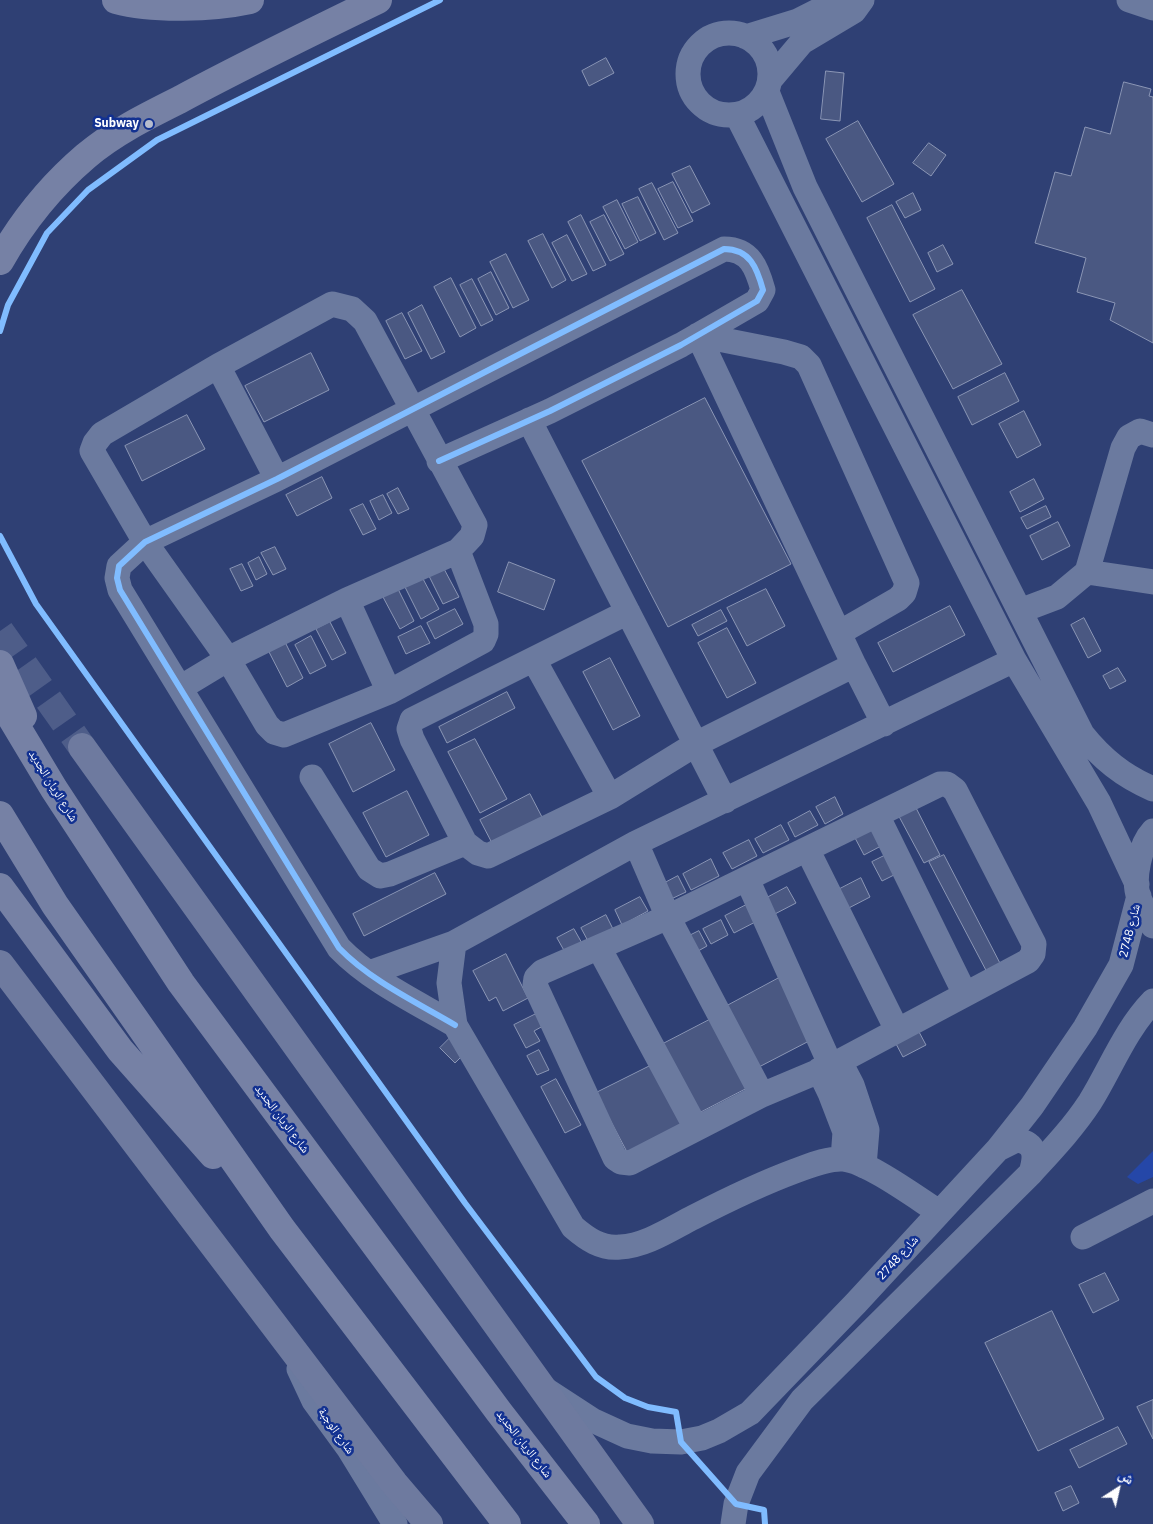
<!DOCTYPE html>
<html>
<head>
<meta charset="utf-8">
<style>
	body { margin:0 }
	#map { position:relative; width:1153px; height:1524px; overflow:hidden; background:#2f4074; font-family:"IBM Plex Sans","Noto Naskh Arabic",sans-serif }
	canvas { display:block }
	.north { position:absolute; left:1093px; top:1464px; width:50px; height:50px; -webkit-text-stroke:4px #123191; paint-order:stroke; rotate:35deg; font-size:14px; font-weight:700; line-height:20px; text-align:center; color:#fff }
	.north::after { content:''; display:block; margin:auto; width:18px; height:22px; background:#fff; clip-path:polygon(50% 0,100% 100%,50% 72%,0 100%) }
</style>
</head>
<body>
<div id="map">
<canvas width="1153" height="1524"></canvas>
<div class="north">ش</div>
</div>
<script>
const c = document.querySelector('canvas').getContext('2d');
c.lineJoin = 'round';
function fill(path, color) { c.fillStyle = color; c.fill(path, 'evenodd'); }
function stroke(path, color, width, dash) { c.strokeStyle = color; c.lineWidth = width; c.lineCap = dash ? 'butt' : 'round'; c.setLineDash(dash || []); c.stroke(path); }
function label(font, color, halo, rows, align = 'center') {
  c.font = font + ' "IBM Plex Sans","Noto Naskh Arabic",sans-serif'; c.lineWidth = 5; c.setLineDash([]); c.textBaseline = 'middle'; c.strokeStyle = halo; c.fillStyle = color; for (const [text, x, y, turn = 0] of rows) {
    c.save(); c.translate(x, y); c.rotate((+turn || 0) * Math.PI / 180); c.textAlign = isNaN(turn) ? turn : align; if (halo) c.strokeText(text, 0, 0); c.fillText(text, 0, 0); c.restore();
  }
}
const green = new Path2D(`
	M1153,1151V1177L1138,1184L1127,1177Z`);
const building = new Path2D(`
	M606,58L614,73L589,86L582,71Z
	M826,71L844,73L840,121L821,119Z
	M1124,82L1151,89L1149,96L1153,97V343L1110,320L1115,303L1077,292L1086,258L1035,243L1055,172L1071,176L1085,127L1110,134Z
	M858,121L894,184L862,202L826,139Z
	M929,143L946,155L931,176L913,163Z
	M690,166L710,204L692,213L672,174Z
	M673,182L693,221L678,228L658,189Z
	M652,183L678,233L664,240L639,189Z
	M913,193L921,210L905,218L896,202Z
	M638,197L656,233L640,241L622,204Z
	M617,200L638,242L625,249L603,207Z
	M892,205L935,289L910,302L867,218Z
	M581,215L606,265L593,271L568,222Z
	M604,215L624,254L610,261L590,222Z
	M543,234L566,280L552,288L528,241Z
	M567,235L587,274L572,281L552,243Z
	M943,245L953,264L937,272L928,253Z
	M506,254L529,300L513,308L490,262Z
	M491,272L509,308L496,315L478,279Z
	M451,278L476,328L460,337L434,287Z
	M472,279L493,320L481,326L460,285Z
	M962,290L1002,364L953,389L913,315Z
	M422,305L445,352L431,359L408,313Z
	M402,313L422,351L405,359L386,321Z
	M311,353L329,390L264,422L245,386Z
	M1005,373L1019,401L972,425L958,397Z
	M705,398L791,564L668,627L582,461Z
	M1024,411L1041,445L1017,458L999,424Z
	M187,415L205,449L142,481L125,446Z
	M322,477L332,498L297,516L286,495Z
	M1034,479L1044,499L1020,512L1010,492Z
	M398,488L409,509L398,514L387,494Z
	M383,495L392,513L379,520L370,501Z
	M363,504L376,529L363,535L350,510Z
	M1046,506L1051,517L1027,529L1021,518Z
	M1058,522L1070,546L1042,560L1030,536Z
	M275,547L286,569L273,575L261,553Z
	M259,557L267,574L256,580L248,563Z
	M509,562L555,580L544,610L498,592Z
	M242,564L253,586L241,591L230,569Z
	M443,567L459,597L443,604L428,574Z
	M422,577L439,609L421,619L404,585Z
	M398,589L414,621L400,629L383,597Z
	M766,589L785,626L747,646L727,608Z
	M950,606L965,635L893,672L878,643Z
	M455,609L463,624L435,639L427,623Z
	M721,610L727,621L698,636L692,625Z
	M1084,618L1101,651L1088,658L1071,625Z
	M330,622L346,653L332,660L316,629Z
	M421,626L430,643L406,654L398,637Z
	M727,628L756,683L727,698L698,643Z
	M311,636L326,666L310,674L295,645Z
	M284,640L303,678L287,687L267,648Z
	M610,658L640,716L613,730L583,672Z
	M1118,668L1126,681L1110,689L1103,676Z
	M507,692L515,708L447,743L439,727Z
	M371,723L395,770L353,792L329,744Z
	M475,739L507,799L480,813L448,752Z
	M407,791L429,835L386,857L363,813Z
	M530,794L543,819L493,845L480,820Z
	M835,797L843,814L825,824L816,807Z
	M912,800L940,855L924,863L895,809Z
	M810,811L818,825L795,837L788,823Z
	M781,825L789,840L763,853L755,839Z
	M871,827L881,846L864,855L854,836Z
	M749,840L757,856L732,869L723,853Z
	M888,854L898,873L882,881L872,862Z
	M944,855L1003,969L989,976L929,862Z
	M711,859L719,876L691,890L683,874Z
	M435,873L446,894L364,936L353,914Z
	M678,876L686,892L669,900L661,885Z
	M861,878L870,897L843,911L834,892Z
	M787,887L796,903L771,916L763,900Z
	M640,897L648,911L622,925L615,910Z
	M752,902L761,919L734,933L725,916Z
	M606,915L614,931L589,943L581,928Z
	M721,920L728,935L711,944L703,929Z
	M574,929L583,945L566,954L557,938Z
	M699,931L707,946L691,955L683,939Z
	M506,954L528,998L503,1011L496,997L489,1001L473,971Z
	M779,978L811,1040L757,1068L725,1007Z
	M536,1014L543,1026L534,1031L540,1041L526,1048L514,1025Z
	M715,1017L751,1086L697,1114L661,1045Z
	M918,1030L926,1045L903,1057L895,1042Z
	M451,1037L466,1052L455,1063L440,1048Z
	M539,1050L549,1070L537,1075L527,1056Z
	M656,1063L687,1121L627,1152L596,1093Z
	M556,1079L581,1125L565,1133L541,1087Z
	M1105,1273L1119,1300L1093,1313L1079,1285Z
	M1052,1311L1104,1419L1038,1451L985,1343Z
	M1153,1400V1439L1137,1407Z
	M1118,1427L1127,1444L1079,1468L1070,1450Z
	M1071,1486L1079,1503L1063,1511L1055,1493Z`);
const highwayTunnel = new Path2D(`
	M0,631L82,747`);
const minor = new Path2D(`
	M1129,0L1153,8
	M688 74a41 41 0 1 1 82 0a41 41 0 1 1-82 0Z
	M746,37L798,21L839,0
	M770,80L802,42L854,11L862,0
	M767,92L805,187L1082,734C1102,759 1123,776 1153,789
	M737,115L1014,660L1099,803L1137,884
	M698,335L784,352L801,357L809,365L907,583L904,593L898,599L839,633
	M698,335L854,665L884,724
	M218,366L277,479
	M529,420L725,801
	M439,461L550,411L681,345L757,301L763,290C757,268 750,249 724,249L277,479L145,542L119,566L117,578L120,590L339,948C371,981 416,1002 455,1025
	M1087,572L1153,582
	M347,600L389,692L483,641L486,634V624L458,551
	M1020,611L1057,597L1087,572L1123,448L1129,437L1140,431L1153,435
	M628,612L412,720L409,729L412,739L465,843L478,853L488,856L610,797L696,744L854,665
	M534,660L610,797
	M180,688L228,659L347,600L458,551L472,536L475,525L365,321L352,309L332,304L218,366L102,434L95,443L92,451L145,542L228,659L267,725L274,732L284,735L389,692
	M312,777L369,869L380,876L390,874L465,843
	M940,784H947L955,790L1034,944L1033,954L1028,961L831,1066L762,1095L630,1163L621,1162L615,1158L535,985L536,978L542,972L668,917Z
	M877,815L965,994
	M1153,831C1140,845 1132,879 1139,898C1143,907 1148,916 1153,926
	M636,843L668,917L762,1095
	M807,849L897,1030
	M747,879L831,1066
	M454,943L449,983L455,1025L573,1227C587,1239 601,1249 620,1247C646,1246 672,1228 694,1217C727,1200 760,1184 795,1171C809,1166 827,1158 843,1159C867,1161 917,1198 939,1212
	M599,948L696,1128
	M369,973L454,943L636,843L1014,660
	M840,1062L852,1085L867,1130L864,1166
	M819,1070L830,1093L845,1132L843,1159
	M998,1149L1016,1140C1037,1143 1036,1156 1031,1173
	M1083,1237L1153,1201
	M299,1369L314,1401L349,1449L395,1524
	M546,1390L592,1420L627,1436L652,1441L681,1442L702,1438L719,1431L750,1413L856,1303L998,1149L1032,1106L1085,1028L1121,965L1139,896
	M733,1524L736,1504L748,1473L802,1400L1031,1173C1052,1150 1073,1128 1090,1102C1111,1068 1125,1030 1153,1001`);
const major = new Path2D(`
	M116,0C153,10 213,8 250,0
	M0,261C22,222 52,185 86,156C114,132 149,115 181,99C246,64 312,32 378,0
	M0,664L23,716
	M0,699L54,789L181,983L499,1412L586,1524
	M0,815L55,905L282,1229L507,1524
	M0,887L120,1050L213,1155`);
const highway = new Path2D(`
	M82,747L640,1524
	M0,964L394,1483L429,1524`);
const cycleway = new Path2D(`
	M0,331L8,305L47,233L88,190L157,140L440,0
	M439,461L550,411L681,345L757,301L763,290C757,268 750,249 724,249L277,479L145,542L119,566L117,578L120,590L339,948C371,981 416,1002 455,1025
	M0,536L36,604L465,1203L596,1377L625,1398L648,1407L676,1412L681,1442L736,1504L764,1510L765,1524`);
const markers = [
	[149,124,5,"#b6bcce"]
];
const poiNames = [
	["Subway",139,124]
];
const streetNames = [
	["شارع الريان الجديد",53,786,58],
	["شارع 2748",1130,931,-76],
	["شارع الريان الجديد",282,1119,53],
	["شارع 2748",898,1258,-48],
	["شارع الوجبة",336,1431,55],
	["شارع الريان الجديد",524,1444,52]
];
fill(green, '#2547a8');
fill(building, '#4a5882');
stroke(building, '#8b96b5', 1);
stroke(highwayTunnel, '#4e5d89', 28, [28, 14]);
stroke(minor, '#6b7a9f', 25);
stroke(major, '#7681a5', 28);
stroke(highway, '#6e7a9f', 28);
stroke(cycleway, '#80bcff', 6);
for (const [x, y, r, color] of markers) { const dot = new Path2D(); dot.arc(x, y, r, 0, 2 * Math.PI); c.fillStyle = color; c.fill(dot); stroke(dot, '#123191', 2); }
label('bold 12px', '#fff', '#123191', poiNames, 'right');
label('12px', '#fff', '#123191', streetNames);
</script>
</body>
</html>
